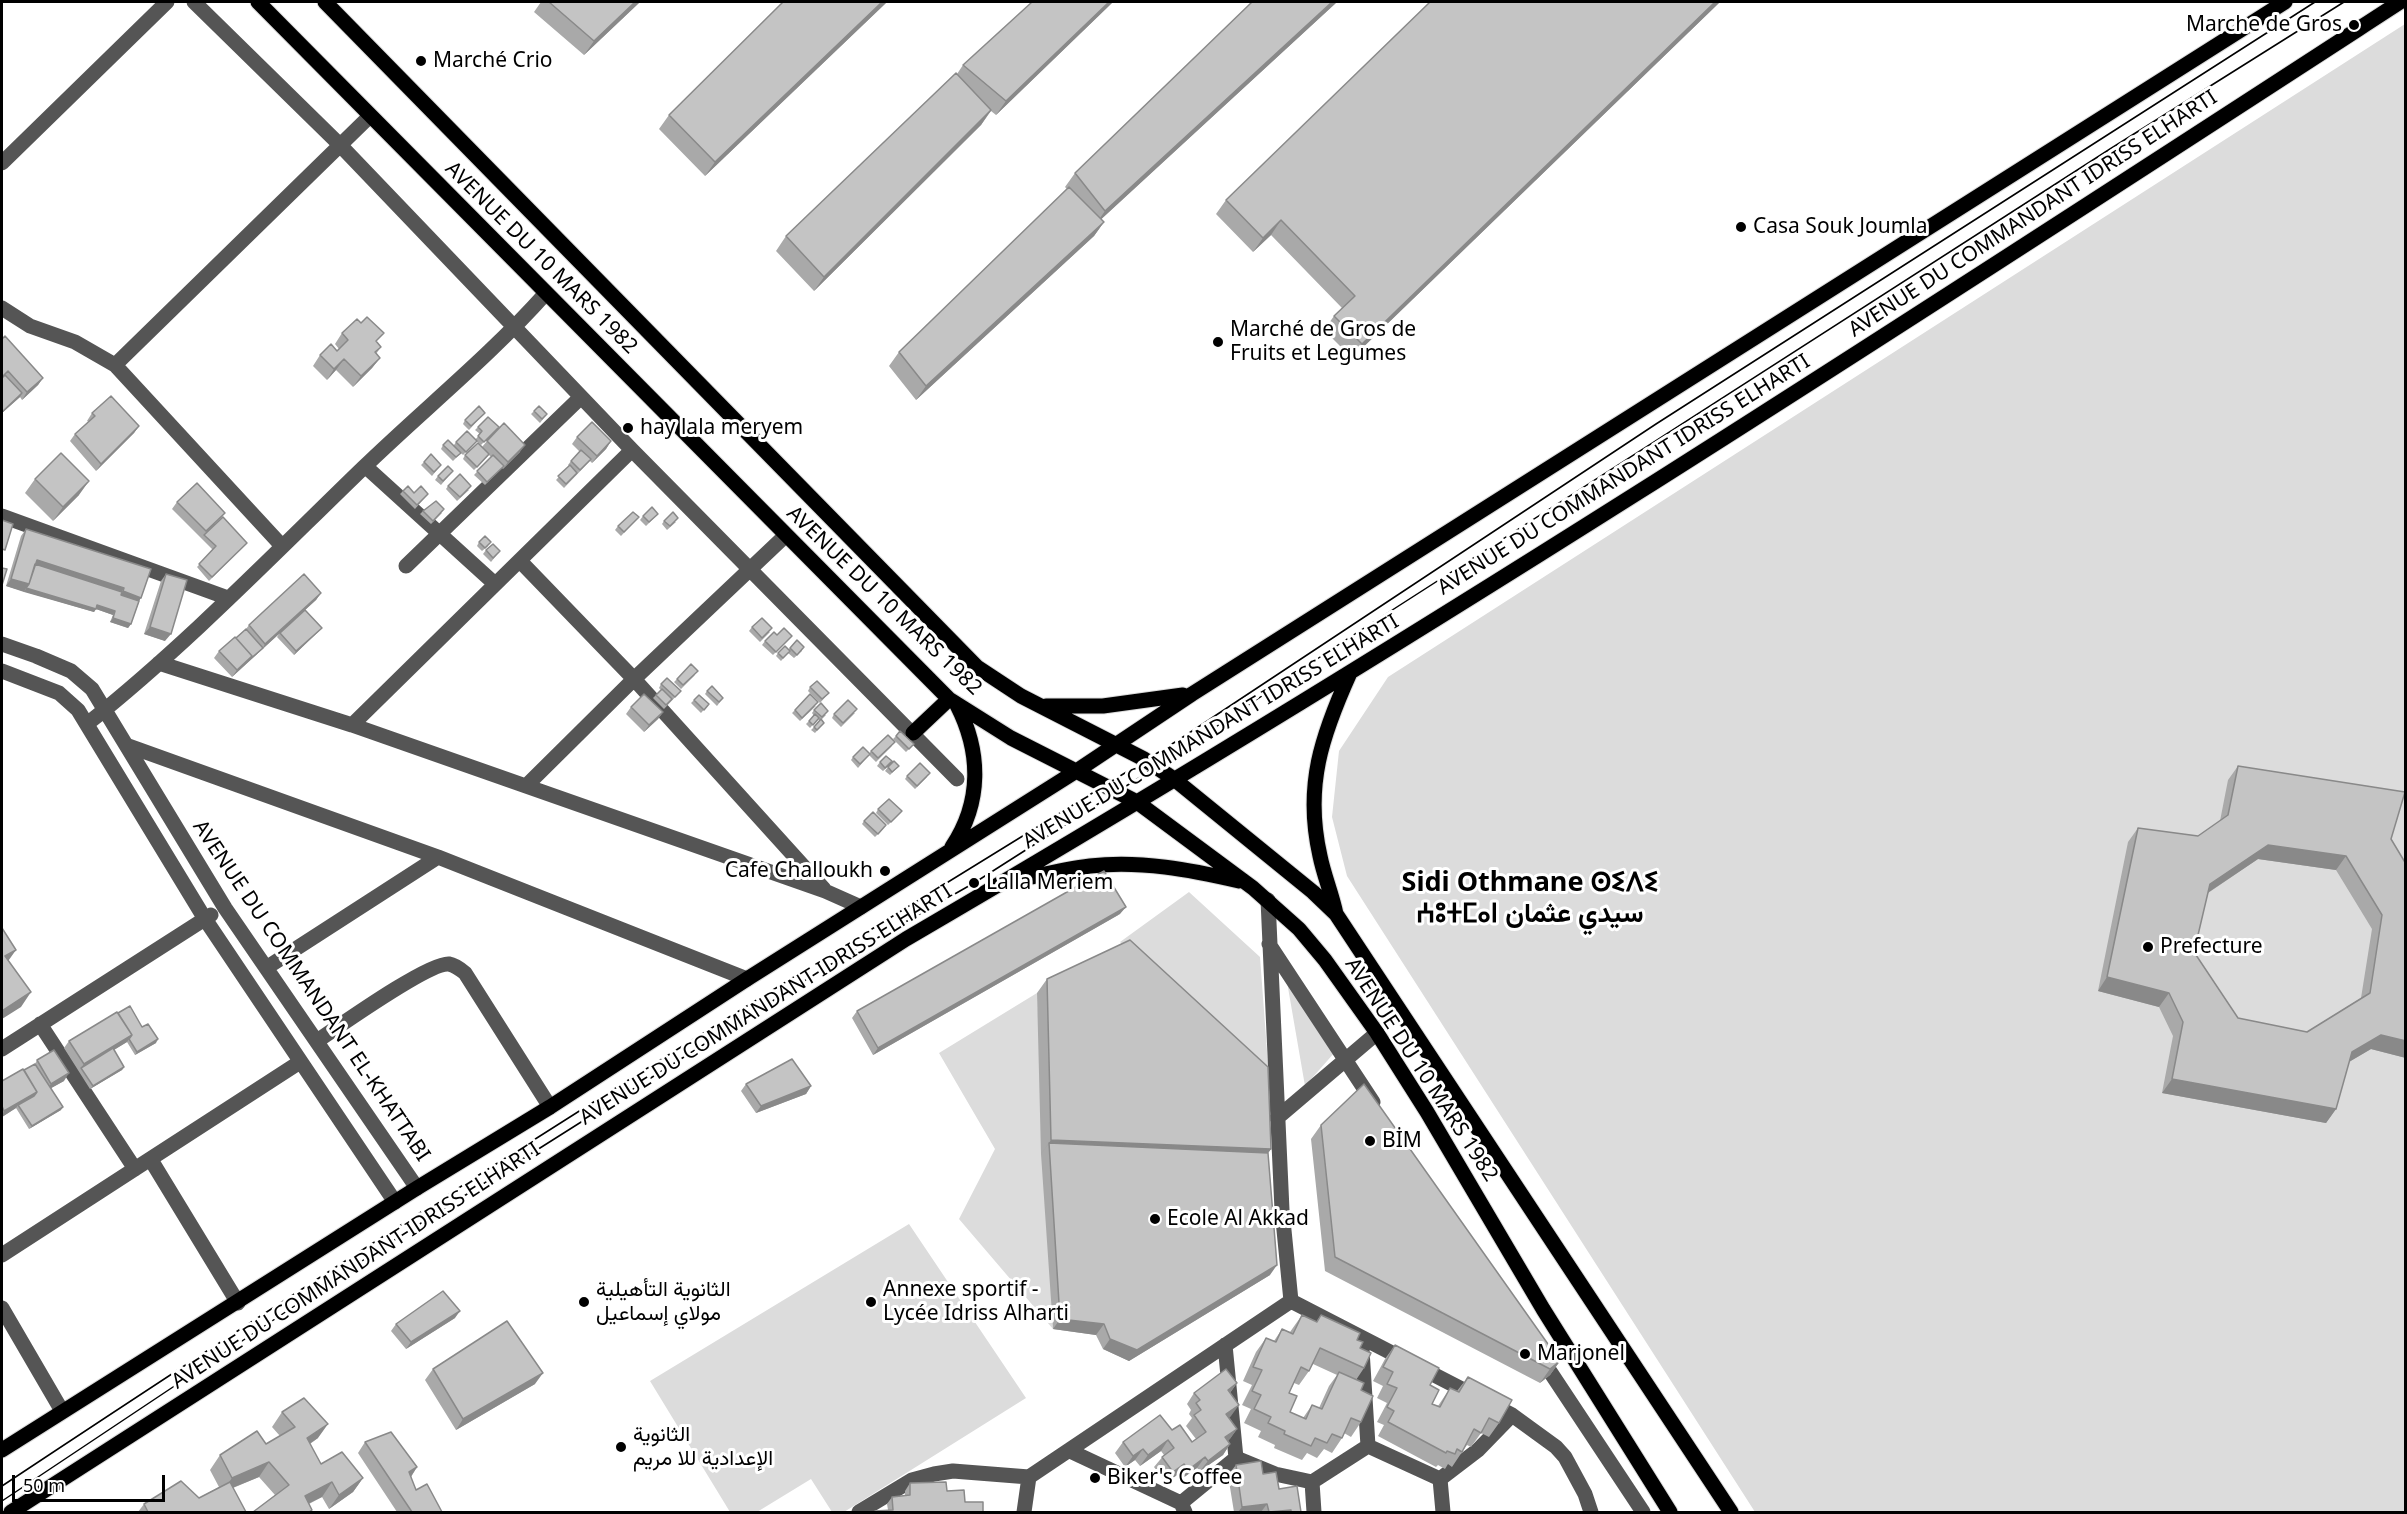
<!DOCTYPE html>
<html>
<head>
<meta charset="utf-8">
<style>
	body { margin:0 }
	#map { position:relative; width:2407px; height:1514px; overflow:hidden; background:#fff; font-family:"Noto Sans",sans-serif }
	canvas { display:block }
	.frame { position:absolute; inset:0; border:3px solid #000; pointer-events:none }
	.scale { position:absolute; left:12px; top:1475px; width:153px; height:27px; box-sizing:border-box; border:3px solid #000; border-top:0; padding-left:8px; font-size:18px; line-height:21px; white-space:nowrap; color:#000; -webkit-text-stroke:4px #fff; paint-order:stroke }
</style>
</head>
<body>
<div id="map">
<canvas width="2407" height="1514"></canvas>
<div class="frame"></div>
<div class="scale">50 m</div>
</div>
<script>
const c = document.querySelector('canvas').getContext('2d');
c.lineJoin = 'round';
function fill(path, color) { c.fillStyle = color; c.fill(path, 'evenodd'); }
function stroke(path, color, width, dash) { c.strokeStyle = color; c.lineWidth = width; c.lineCap = dash ? 'butt' : 'round'; c.setLineDash(dash || []); c.stroke(path); }
function label(font, color, halo, rows, align = 'center') {
  c.font = font + ' "Noto Sans",Vazirmatn,"Noto Sans Tifinagh",sans-serif'; c.lineWidth = 6; c.setLineDash([]); c.textBaseline = 'middle'; c.strokeStyle = halo; c.fillStyle = color; for (const [text, x, y, turn = 0] of rows) {
    c.save(); c.translate(x, y); c.rotate((+turn || 0) * Math.PI / 180); c.textAlign = isNaN(turn) ? turn : align; if (halo) c.strokeText(text, 0, 0); c.fillText(text, 0, 0); c.restore();
  }
}
const green = new Path2D(`
	M2405,24V1512H1755L1347,876L1332,817L1339,751L1388,677Z
	M1189,892L1260,957L1269,1078L1120,942Z
	M1286,976L1335,1052L1305,1086Z
	M1037,993L1053,1329L959,1219L995,1149L939,1053Z
	M909,1224L1026,1398L844,1512H832L811,1479L757,1512H730L650,1381Z`);
const minor = new Path2D(`
	M194,2L340,145L632,450L957,779
	M2,163L167,2
	M2,308L30,326L75,342L115,365L282,546
	M115,365L370,116
	M365,466L495,584
	M2,516L228,598
	M520,561L634,679L824,889
	M406,566L581,397
	M2,644L36,656L71,671L92,689L225,908L417,1188
	M159,663L352,725L825,891L861,907
	M2,671L59,693L78,710L205,919L395,1202
	M87,724C185,646 273,555 363,468C424,409 490,356 546,293
	M352,725L632,450
	M126,745L438,857L747,979
	M527,785L634,679L785,536
	M1268,900L1282,1210L1291,1301
	M1269,944L1373,1102
	M266,968L438,857
	M40,1024L135,1169
	M317,1041C338,1027 429,962 449,964C455,965 460,969 465,973L550,1107
	M2,1049L211,915
	M1277,1118L1377,1033
	M151,1160L238,1303
	M2,1255L300,1062
	M1291,1301L1512,1415L1556,1447L1565,1457L1585,1494L1591,1512
	M2,1308L62,1411
	M1225,1345L1236,1458L1275,1474L1312,1482L1368,1446L1362,1350
	M1541,1358L1643,1512
	M1368,1446L1440,1479
	M1070,1451L1181,1503L1185,1512
	M1440,1479L1478,1450L1512,1415
	M1440,1479L1443,1512
	M1312,1482L1314,1512
	M1181,1503L1236,1458
	M859,1512L912,1480L934,1474L953,1471L1029,1477L1291,1301
	M1024,1512L1029,1477`);
const major = new Path2D(`
	M258,2L949,699L1011,738L1137,802L1253,888L1299,929L1325,960L1377,1033L1427,1112L1543,1309L1670,1512
	M325,2L977,667L1021,696L1144,759L1174,779L1313,892L1336,914L1731,1512
	M1046,706H1103L1183,695
	M913,733L949,699
	M952,847C982,802 981,752 957,705
	M1017,880C1041,875 1066,869 1090,866C1140,860 1191,870 1239,881
	M1336,914C1332,894 1324,876 1320,856C1304,786 1322,735 1350,673
	M2,1450L417,1188L550,1107L747,979L1078,770L1192,694L2285,2
	M11,1512L906,939C1414,643 1907,322 2400,2`);
const tram = new Path2D(`
	M820,961L1180,739L1656,424L2315,2
	M2,1486C266,1311 532,1138 802,972
	M2,1501L377,1251L828,966L974,883L1156,767L1344,641L2110,149L2344,2`);
const wall = new Path2D(`
	M541,2H640L584,55L534,12Z
	M887,2L705,176L659,129L669,115Z
	M1113,2L996,115L991,111L981,125L814,291L776,251L786,236L957,74L963,65Z
	M1337,2L1101,219L1104,222L1094,236L916,400L889,366L899,352L1067,189L1065,187L1075,173Z
	M1720,2L1352,358L1324,330L1334,316L1342,308L1271,235L1253,252L1216,214L1226,200Z
	M342,333L377,343L381,347L376,354L380,358L372,368L353,387L336,370L327,380L313,366L320,355L337,351L339,349L335,344Z
	M2,339L43,378L38,385L22,400L20,397L2,413Z
	M534,411L547,414L540,423L531,414Z
	M92,413L139,426L134,433L96,471L70,441L75,434L89,422L87,421Z
	M482,416L469,430L463,424L465,420Z
	M478,427H499L481,445L475,440L480,434L475,430Z
	M577,437L611,441L606,449L592,463L590,461L564,488L556,480L569,466L568,465L571,461L580,452L572,444Z
	M477,441L463,455L461,453L453,461L441,449L443,445H454L456,442Z
	M487,441L520,452L503,469L502,468L485,485L474,475L491,457L489,455L474,470L463,459L465,455L482,447Z
	M424,462L441,465L432,476L421,465Z
	M453,471L441,485L435,480L438,476Z
	M35,479L79,495L53,521L25,493Z
	M448,486L469,490L457,501L446,489Z
	M403,491L428,494L415,509L400,494Z
	M177,502L247,543L209,581L197,567L213,550L172,509Z
	M423,511L442,513L431,524L420,514Z
	M658,514L646,526L640,520L643,516Z
	M639,517L621,536L615,530L618,526Z
	M664,521L676,522L667,530L662,524Z
	M26,529L151,569L131,624L128,628L110,622L113,615L96,609L94,612L6,586L21,536Z
	M479,542L488,546L482,551L477,546Z
	M486,550L500,551L491,562L483,554Z
	M166,574L165,641L144,634L161,581Z
	M321,593L316,600L305,610L322,628L319,631L294,655L277,637L279,634L232,677L214,658L219,651L246,629L249,625Z
	M752,627L770,632L760,642L749,631Z
	M777,635L792,636L773,655L762,645L765,641Z
	M797,640L802,651L794,658L788,653L781,661L776,656L778,653L789,649Z
	M695,675L681,689L674,682L677,679Z
	M661,684L681,691L664,709L653,698L661,690L659,688Z
	M810,687L829,693L820,703L808,691Z
	M707,691L723,698L717,706L705,694Z
	M694,700L709,704L701,713L691,703Z
	M816,706L800,721L792,713L795,710Z
	M631,707L663,712L658,719L644,732L626,714Z
	M814,710L826,715L820,721L818,719L810,728L806,724L814,716L812,713Z
	M855,713L841,727L832,718L834,714Z
	M824,723L815,733L811,730L814,727Z
	M896,736L914,744L906,752L893,739Z
	M892,746L876,762L869,755L858,768L851,760L853,757L869,754L871,751Z
	M880,762L890,765L883,771L877,766Z
	M899,766L890,775L885,771L888,767Z
	M2238,766L2391,839L2406,864V1058L2371,1049L2349,1062L2336,1109L2326,1123L2162,1093L2173,1036L2159,1007L2098,991L2128,842L2138,828L2198,836L2220,821L2228,780ZM2258,859L2336,870L2372,929L2361,998L2307,1032L2238,1018L2194,952L2208,893Z
	M907,776L927,777L915,789L905,779Z
	M878,809L902,811L888,825L876,813Z
	M864,821L883,829L875,837L862,824Z
	M1120,914L873,1055L852,1018L857,1011Z
	M1047,979L1271,1149L1268,1153L1270,1275L1129,1361L1103,1349L1096,1335L1053,1329L1041,1154L1037,993Z
	M118,1013L142,1027L156,1043L135,1055L127,1042L114,1050L124,1067L122,1070L90,1089L64,1048L69,1041Z
	M37,1060L64,1081L51,1088L61,1110L29,1129L16,1108L2,1117V1081L24,1070L35,1064Z
	M746,1084L811,1086L806,1094L756,1113L741,1091Z
	M1321,1125L1560,1361L1550,1375L1540,1383L1325,1271L1311,1139Z
	M1302,1315L1316,1322L1321,1315L1357,1340L1360,1348L1364,1368L1356,1380L1361,1390V1422L1351,1437L1344,1433L1342,1438L1332,1453L1324,1449L1317,1458L1307,1453L1302,1460L1274,1448L1275,1445L1258,1437L1261,1431L1244,1423L1251,1409L1242,1405L1252,1385L1243,1381L1256,1352L1266,1338L1274,1341L1282,1329L1290,1332ZM1313,1364L1337,1375L1329,1386L1319,1408L1312,1405L1303,1418L1290,1412L1289,1393L1294,1383L1299,1385L1309,1371Z
	M455,1318L406,1349L391,1331L396,1324Z
	M1395,1345L1430,1385L1432,1404L1438,1406L1450,1388L1457,1391L1468,1377L1499,1423L1489,1437L1481,1433L1471,1447L1467,1445L1462,1452L1452,1467L1448,1464L1445,1469L1438,1465L1436,1467L1378,1436L1384,1425L1377,1422L1387,1403L1377,1398L1383,1386L1373,1381L1385,1359Z
	M433,1369L535,1384L456,1430L425,1380Z
	M1237,1383L1230,1393L1231,1416L1229,1417L1237,1429L1228,1441L1230,1444L1223,1455L1200,1471L1197,1468L1180,1480L1177,1475L1166,1483L1154,1467L1164,1455L1161,1451L1140,1466L1135,1460L1125,1467L1115,1453L1123,1442L1172,1430L1192,1442L1196,1439L1186,1426L1192,1418L1189,1414L1191,1410L1187,1404L1194,1393Z
	M282,1412L318,1438L310,1444L321,1464L363,1478L353,1492L329,1509L322,1497L309,1504L312,1510L310,1512H253L275,1495L259,1477L233,1488L246,1512H138L144,1504L199,1498L219,1487L210,1470L220,1455L266,1444L280,1436L272,1427Z
	M365,1442L417,1467L411,1477L416,1490L442,1512H397L358,1453Z
	M1236,1465L1263,1474L1279,1489L1301,1512H1234L1228,1475Z
	M910,1483L947,1491L983,1512H874L875,1511L888,1510L887,1504L892,1497L905,1496V1491Z`);
const shadedWall = new Path2D(`
	M635,2H640L584,55L594,41Z
	M882,2H887L705,176L715,162Z
	M1109,2H1113L996,115L1006,101Z
	M1332,2H1337L1095,225L1105,211Z
	M1715,2H1720L1352,358L1362,344Z
	M991,110L981,125L814,291L824,277Z
	M1281,220L1271,235L1253,252L1263,238Z
	M1104,222L1094,236L916,400L926,386Z
	M380,358L372,368L353,387L361,376Z
	M344,359L336,370L327,380L334,369Z
	M43,378L38,385L22,400L27,392Z
	M22,393L20,397L2,413V412Z
	M139,426L134,433L96,471L101,464Z
	M611,441L606,449L592,463L597,456Z
	M525,445L520,452L503,469L508,462Z
	M89,481L79,495L53,521L63,507Z
	M37,560L124,588L119,596L34,564Z
	M11,579L29,584L24,592L6,586Z
	M26,588L97,605L115,611L113,615L96,609L94,612L24,592Z
	M123,591L141,598L136,605L118,599Z
	M321,593L316,600L232,677L237,670L252,656L263,648L265,644Z
	M113,618L131,624L128,628L110,622Z
	M150,627L171,634L165,641L144,634Z
	M322,628L319,631L294,655L296,651Z
	M663,712L658,719L644,732L649,725Z
	M2268,845L2346,856L2336,870L2258,859L2200,898L2210,884Z
	M1126,907L1120,914L873,1055L878,1048Z
	M16,950L6,964L5,956Z
	M2107,977L2169,993L2159,1007L2098,991Z
	M31,992L21,1007L2,1019V1011Z
	M132,1035L127,1042L82,1069L81,1068L84,1064Z
	M2381,1035L2406,1041V1058L2371,1049L2342,1066L2352,1052Z
	M158,1039L156,1043L135,1055L137,1052Z
	M124,1067L122,1070L90,1089L93,1086Z
	M69,1073L64,1081L46,1091L51,1084Z
	M2172,1079L2336,1109L2326,1123L2162,1093Z
	M811,1086L806,1094L756,1113L761,1106Z
	M37,1092L32,1099L18,1105L16,1108L2,1117V1115L4,1111Z
	M63,1107L61,1110L29,1129L32,1126Z
	M1051,1140L1271,1149L1261,1163L1049,1143L1041,1154Z
	M1277,1265L1270,1275L1129,1361L1103,1349L1110,1339Z
	M460,1311L455,1318L406,1349L411,1342Z
	M1060,1319L1104,1324L1096,1335L1053,1329Z
	M1560,1361L1550,1375L1540,1383L1550,1369Z
	M543,1373L535,1384L456,1430L463,1419Z
	M1237,1383L1229,1394L1228,1390Z
	M1239,1405L1231,1416L1219,1424L1226,1414Z
	M328,1424L318,1438L297,1452L307,1438Z
	M1237,1429L1230,1439L1218,1448L1225,1437Z
	M1168,1440L1161,1451L1140,1466L1148,1455Z
	M1230,1444L1223,1455L1200,1471L1208,1461Z
	M1143,1449L1135,1460L1125,1467L1133,1456Z
	M1205,1457L1197,1468L1180,1480L1188,1470Z
	M269,1462L259,1477L222,1492L232,1478Z
	M1184,1464L1177,1475L1166,1483L1173,1472Z
	M417,1467L410,1478L409,1472Z
	M363,1478L353,1492L329,1509L339,1495Z
	M332,1482L322,1497L295,1510L305,1496Z
	M1267,1504L1261,1512H1238L1242,1507Z
	M1291,1510L1289,1512H1274Z`);
const building = new Path2D(`
	M549,2H635L594,41Z
	M783,2H882L715,162L669,115Z
	M1032,2H1109L1006,101L963,65Z
	M1252,2H1332L1105,211L1075,173Z
	M1430,2H1715L1362,344L1334,316L1355,296L1281,220L1263,238L1226,200Z
	M956,73L991,110L824,277L786,236Z
	M1069,187L1104,222L926,386L899,352Z
	M367,317L384,333L376,341L381,347L375,352L380,358L361,376L344,359L334,369L320,355L331,344L337,351L348,340L342,333L357,319L361,323Z
	M5,336L43,378L27,392L8,371L2,377V339Z
	M5,375L22,393L2,412V378Z
	M111,396L139,426L101,464L75,434L95,416L92,413Z
	M479,406L485,413L471,426L465,420Z
	M539,406L547,414L542,419L534,411Z
	M488,417L499,427L484,442L478,436L482,431L478,427Z
	M592,422L611,441L597,456L577,437Z
	M504,423L525,445L508,462L487,441Z
	M467,431L477,441L466,452L456,442Z
	M448,440L461,453L456,457L443,445Z
	M478,443L489,454L477,467L465,455Z
	M581,450L591,459L580,470L571,461Z
	M61,453L89,481L63,507L35,479Z
	M431,454L441,465L434,472L424,462Z
	M493,455L504,466L487,482L477,471Z
	M570,465L577,473L566,484L558,476Z
	M448,466L453,471L443,481L438,476Z
	M460,474L471,486L460,497L448,486Z
	M197,483L225,513L206,531L177,502Z
	M408,486L414,493L421,486L428,494L417,505L403,491Z
	M436,501L444,509L433,521L423,511Z
	M652,507L658,514L649,522L643,516Z
	M633,512L639,517L624,532L618,526Z
	M673,512L678,518L670,526L664,521Z
	M223,517L247,543L212,577L199,564L216,546L204,535Z
	M2,520L13,524L5,550L2,549Z
	M26,529L151,569L141,598L123,591L124,588L37,560L29,584L11,579Z
	M485,536L491,542L485,548L479,542Z
	M493,544L500,551L493,558L486,550Z
	M35,564L122,592L121,595L139,601L131,624L113,618L115,611L97,605L96,609L26,588L29,584Z
	M2,568L7,569L2,585Z
	M166,574L187,580L171,634L150,627Z
	M304,574L321,593L265,644L249,625Z
	M305,610L322,628L296,651L280,633Z
	M762,618L772,628L762,638L752,627Z
	M784,628L792,636L776,652L765,641L774,632L777,635Z
	M246,629L263,648L249,660L252,656L236,638Z
	M235,637L252,656L237,670L219,651Z
	M797,640L804,647L797,655L790,648Z
	M785,646L790,651L783,658L778,653Z
	M691,664L698,671L683,685L677,679Z
	M667,678L681,691L675,697L661,684Z
	M817,681L829,693L822,699L810,687Z
	M712,686L723,698L719,702L707,691Z
	M662,689L672,699L666,705L656,695Z
	M644,694L663,712L649,725L631,707Z
	M810,694L818,702L802,718L795,710Z
	M699,695L709,704L704,710L694,700Z
	M848,700L857,709L843,723L834,714Z
	M821,703L828,711L822,717L814,710Z
	M815,714L819,718L813,725L809,721Z
	M821,719L824,723L817,730L814,727Z
	M900,731L914,744L909,749L896,736Z
	M888,735L895,742L878,758L871,751Z
	M863,747L870,754L860,764L853,757Z
	M886,756L892,761L885,768L880,762Z
	M894,761L899,766L892,772L888,767Z
	M920,763L930,773L917,786L907,776Z
	M2238,766L2405,792L2391,839L2406,864V1041L2381,1035L2352,1052L2336,1109L2172,1079L2183,1022L2169,993L2107,977L2138,828L2198,836L2228,815ZM2268,845L2346,856L2382,915L2370,993L2307,1032L2238,1018L2194,952L2210,884Z
	M889,799L902,811L891,822L878,809Z
	M873,812L886,825L878,834L864,821Z
	M1104,871L1126,907L878,1048L857,1011Z
	M2,928L16,950L5,956L31,992L2,1011Z
	M1130,940L1268,1067L1271,1149L1051,1140L1047,979Z
	M130,1006L142,1027L148,1024L158,1039L137,1052L129,1039L132,1035L118,1013Z
	M117,1012L132,1035L84,1064L69,1041Z
	M113,1048L124,1067L93,1086L81,1068Z
	M54,1050L69,1073L51,1084L37,1060Z
	M792,1059L811,1086L761,1106L746,1084Z
	M35,1064L63,1107L32,1126L18,1105L34,1096L37,1092L24,1070Z
	M23,1069L37,1092L4,1111L2,1106V1081Z
	M1364,1084L1560,1361L1550,1369L1335,1257L1321,1125Z
	M1049,1143L1268,1153L1277,1265L1137,1350L1110,1339L1104,1324L1060,1319Z
	M443,1291L460,1311L411,1342L396,1324Z
	M1302,1315L1317,1322L1321,1315L1360,1333L1357,1340L1363,1342L1360,1348L1371,1353L1364,1368L1320,1348L1309,1371L1301,1367L1289,1393L1297,1396L1290,1412L1306,1419L1312,1405L1322,1409L1339,1372L1364,1383L1361,1390L1373,1396L1361,1422L1351,1418L1342,1438L1332,1434L1327,1443L1315,1438L1311,1446L1284,1434L1285,1431L1268,1423L1271,1417L1254,1409L1261,1395L1252,1391L1262,1370L1253,1367L1266,1338L1276,1342L1282,1329L1293,1334Z
	M507,1321L543,1373L463,1419L433,1369Z
	M1395,1345L1439,1368L1430,1385L1439,1390L1432,1404L1440,1407L1450,1388L1459,1392L1468,1377L1512,1400L1499,1423L1489,1418L1481,1433L1474,1429L1462,1452L1457,1449L1455,1454L1447,1451L1446,1453L1388,1422L1394,1411L1387,1407L1397,1388L1387,1384L1393,1372L1383,1367Z
	M1226,1369L1237,1383L1228,1390L1239,1405L1226,1414L1237,1429L1225,1437L1230,1444L1208,1461L1205,1457L1188,1470L1184,1464L1173,1472L1162,1457L1174,1448L1168,1440L1148,1455L1143,1449L1133,1456L1123,1442L1160,1415L1172,1430L1180,1425L1192,1442L1206,1432L1194,1415L1201,1410L1196,1403L1200,1400L1194,1393Z
	M304,1398L328,1424L307,1438L321,1464L342,1452L363,1478L339,1495L332,1482L305,1496L312,1510L309,1512H253L289,1485L269,1462L232,1478L220,1455L257,1431L266,1444L295,1427L282,1412Z
	M391,1432L417,1467L409,1472L416,1490L427,1484L442,1512H412L365,1442Z
	M1261,1461L1263,1474L1276,1472L1279,1489L1297,1486L1301,1512H1291V1510L1269,1512L1267,1504L1242,1507L1236,1465Z
	M181,1481L199,1498L230,1482L246,1512H148L144,1504Z
	M946,1482L947,1491L964,1490L965,1502H983V1512H875V1511L893,1510L892,1497L910,1495V1483Z`);
const markers = [
	[2354,25,6,"#000"],
	[421,61,6,"#000"],
	[1741,227,6,"#000"],
	[1218,342,6,"#000"],
	[628,428,6,"#000"],
	[885,871,6,"#000"],
	[974,883,6,"#000"],
	[2148,947,6,"#000"],
	[1370,1141,6,"#000"],
	[1155,1219,6,"#000"],
	[584,1302,6,"#000"],
	[871,1302,6,"#000"],
	[1525,1354,6,"#000"],
	[621,1447,6,"#000"],
	[1095,1478,6,"#000"]
];
const poiNames = [
	["Marche de Gros",2342,25,"right"],
	["Marché Crio",433,61],
	["Casa Souk Joumla",1753,227],
	["Marché de Gros de",1230,330],
	["Fruits et Legumes",1230,354],
	["hay lala meryem",640,428],
	["Cafe Challoukh",873,871,"right"],
	["Lalla Meriem",986,883],
	["Prefecture",2160,947],
	["BİM",1382,1141],
	["Ecole Al Akkad",1167,1219],
	["الثانوية التأهيلية",596,1290],
	["مولاي إسماعيل",596,1314],
	["Annexe sportif -",883,1290],
	["Lycée Idriss Alharti",883,1314],
	["Marjonel",1537,1354],
	["الثانوية",633,1435],
	["الإعدادية للا مريم",633,1459],
	["Biker's Coffee",1107,1478]
];
const streetNames = [
	["AVENUE DU COMMANDANT IDRISS ELHARTI",2033,214,-33],
	["AVENUE DU 10 MARS 1982",541,258,45],
	["AVENUE DU COMMANDANT IDRISS ELHARTI",1624,475,-32],
	["AVENUE DU 10 MARS 1982",884,601,44],
	["AVENUE DU COMMANDANT IDRISS ELHARTI",1211,732,-31],
	["AVENUE DU COMMANDANT EL-KHATTABI",311,991,56],
	["AVENUE DU COMMANDANT IDRISS ELHARTI",766,1005,-32],
	["AVENUE DU 10 MARS 1982",1421,1070,57],
	["AVENUE DU COMMANDANT IDRISS ELHARTI",356,1266,-33]
];
const districtNames = [
	["Sidi Othmane ⵙⵉⴷⵉ",1530,883],
	["ⵄⵓⵜⵎⴰⵏ سيدي عثمان",1530,914]
];
fill(green, '#dcdcdc');
stroke(major, '#dbdbdb', 17);
stroke(minor, '#555', 15);
stroke(major, '#000', 15);
stroke(tram, '#000', 1.5);
fill(wall, '#a9a9a9');
fill(shadedWall, '#898989');
fill(building, '#c4c4c4');
stroke(building, '#898989', 1.5);
for (const [x, y, r, color] of markers) { const dot = new Path2D(); dot.arc(x, y, r, 0, 2 * Math.PI); c.fillStyle = color; c.fill(dot); stroke(dot, '#fff', 2); }
label('21px', '#000', '#fff', poiNames, 'left');
label('21px', '#000', '#fff', streetNames);
label('bold 27px', '#000', '#fff', districtNames);
</script>
</body>
</html>
